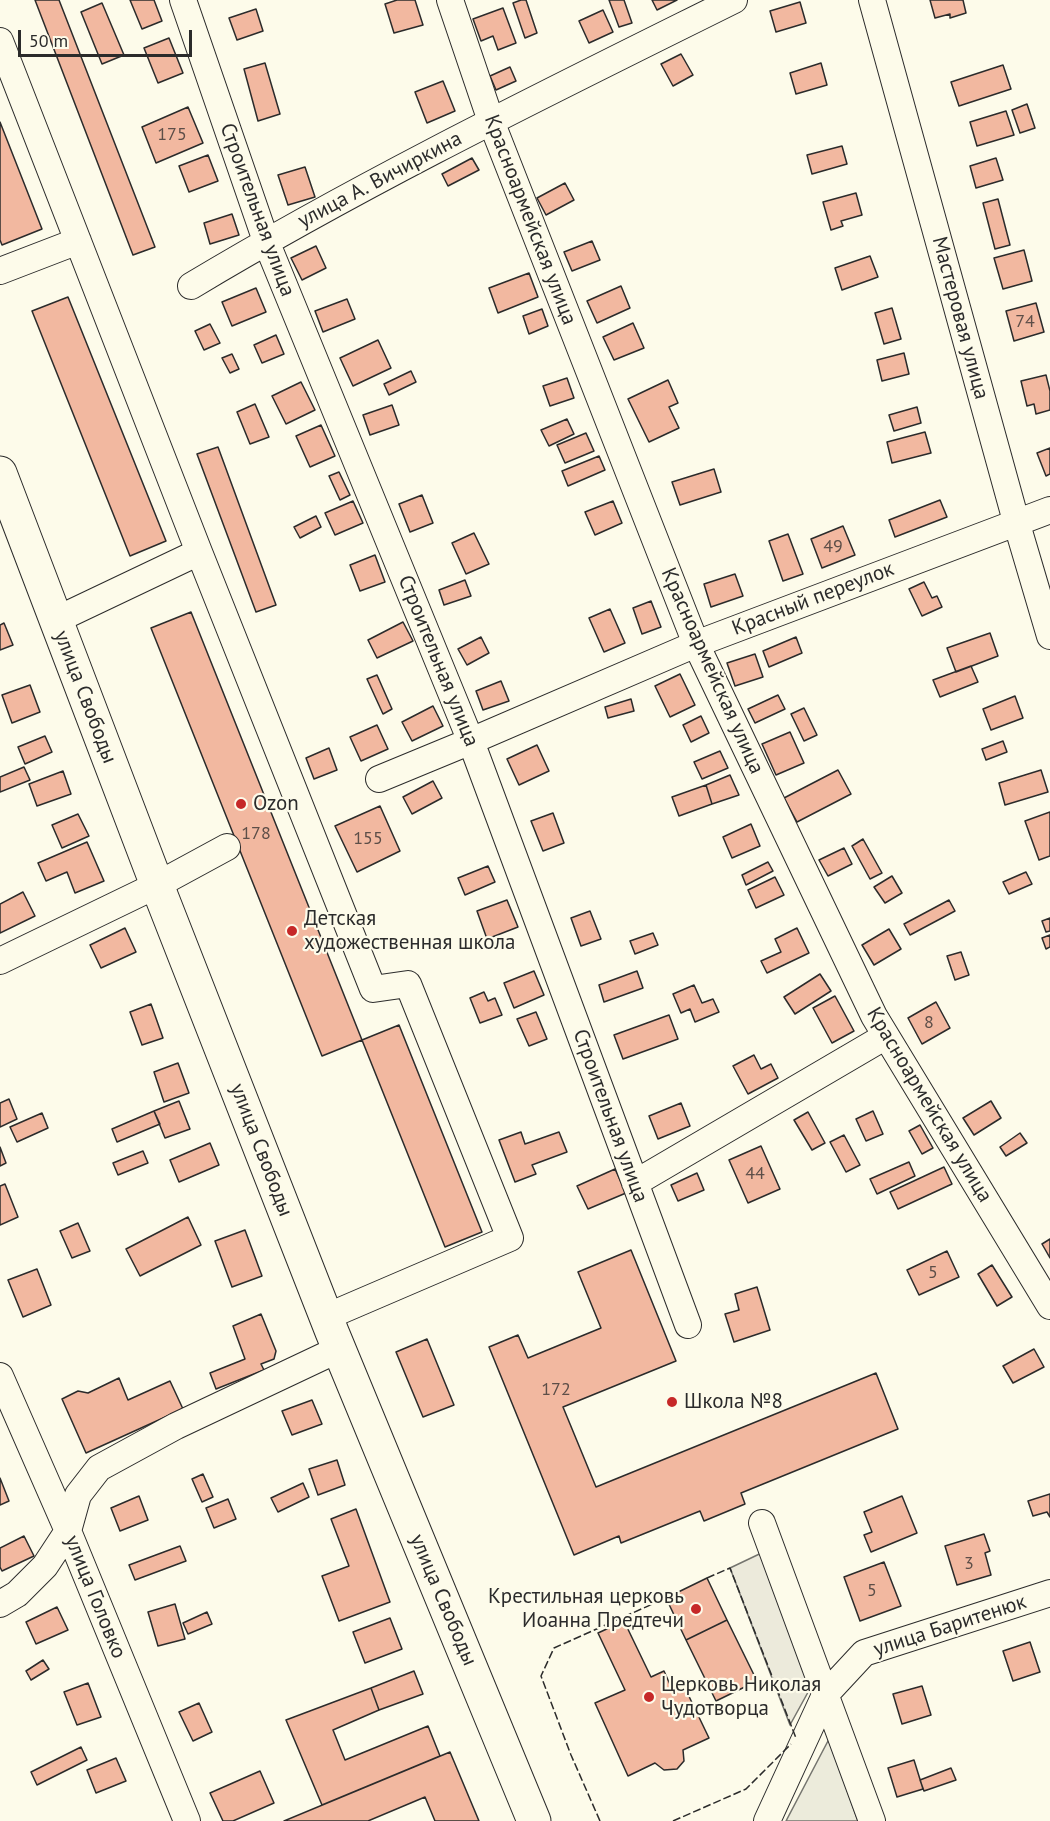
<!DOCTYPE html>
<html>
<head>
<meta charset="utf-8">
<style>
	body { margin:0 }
	#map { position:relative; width:1050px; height:1821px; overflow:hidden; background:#fdfbea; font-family:"PT Sans",sans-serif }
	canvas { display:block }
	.scale { position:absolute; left:18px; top:30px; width:174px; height:27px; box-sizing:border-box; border:3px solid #2b2b2b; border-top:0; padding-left:8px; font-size:18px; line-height:21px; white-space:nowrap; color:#2b2b2b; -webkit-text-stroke:4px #fdfbea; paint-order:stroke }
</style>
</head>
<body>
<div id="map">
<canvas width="1050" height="1821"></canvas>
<div class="scale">50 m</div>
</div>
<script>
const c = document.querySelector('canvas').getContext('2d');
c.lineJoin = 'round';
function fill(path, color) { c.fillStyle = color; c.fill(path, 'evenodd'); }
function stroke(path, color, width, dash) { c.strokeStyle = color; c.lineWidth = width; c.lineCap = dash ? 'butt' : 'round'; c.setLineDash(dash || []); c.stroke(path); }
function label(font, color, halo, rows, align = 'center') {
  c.font = font + ' "PT Sans",sans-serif'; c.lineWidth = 4.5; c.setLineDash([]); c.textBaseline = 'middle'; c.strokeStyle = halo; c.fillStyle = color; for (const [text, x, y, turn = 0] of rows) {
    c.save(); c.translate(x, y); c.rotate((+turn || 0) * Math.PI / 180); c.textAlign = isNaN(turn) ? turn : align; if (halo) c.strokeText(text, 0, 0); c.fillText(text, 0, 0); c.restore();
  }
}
const green = new Path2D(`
	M829,1739L858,1821H786Z`);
const parking = new Path2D(`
	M772,1548L818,1674L790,1725L730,1568Z`);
const building = new Path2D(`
	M35,0H59L155,247L133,255Z
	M130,0H154L162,21L142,29Z
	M397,0H415L423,25L394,33L385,4Z
	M521,0H526L537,33L525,38L513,3Z
	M609,0H624L632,23L619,27Z
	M652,0H677L657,10Z
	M930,0H963L966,13L950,18V14L935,18Z
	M800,2L806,23L776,32L770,11Z
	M102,3L124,55L102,64L81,12Z
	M503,8L516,43L498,50L493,36L481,41L473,19Z
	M256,9L263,31L237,40L229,18Z
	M603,10L613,32L589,43L579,21Z
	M169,38L183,73L158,83L144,48Z
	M681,54L693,75L673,86L661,64Z
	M265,63L280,114L258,121L244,69Z
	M821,63L827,85L796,94L790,73Z
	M1003,65L1011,89L959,106L951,82Z
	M510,67L516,81L496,90L490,76Z
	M443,81L455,111L427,123L415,92Z
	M1027,104L1035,128L1020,133L1012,110Z
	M188,107L203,143L156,163L142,127Z
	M1006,111L1014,135L977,146L970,122Z
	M0,122L42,229L2,245L0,240Z
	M842,146L847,164L812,174L807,155Z
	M208,155L218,181L189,192L179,166Z
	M472,158L479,170L448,186L442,174Z
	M996,158L1003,180L976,188L970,166Z
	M305,167L315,197L288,205L278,175Z
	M565,183L574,200L546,215L537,198Z
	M856,193L862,215L841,221L843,226L831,230L823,202Z
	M998,199L1010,245L995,249L983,203Z
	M232,214L239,235L210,244L204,223Z
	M592,241L600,260L572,271L564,252Z
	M316,246L326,268L302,280L291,258Z
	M1024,250L1032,281L1003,289L994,258Z
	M870,256L878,277L842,290L835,268Z
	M529,273L538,297L498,313L489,288Z
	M621,286L630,308L597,323L587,301Z
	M256,288L266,312L232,326L222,302Z
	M68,297L166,541L130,556L32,311Z
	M347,299L355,319L323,332L315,311Z
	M1036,303L1044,332L1014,341L1006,311Z
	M892,308L901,339L884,344L875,313Z
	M542,309L548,326L529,334L523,316Z
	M633,323L644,348L614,360L603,337Z
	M210,324L220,343L204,350L195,331Z
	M276,335L284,354L262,363L254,345Z
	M378,340L391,368L353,386L340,358Z
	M904,353L909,374L882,381L877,360Z
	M232,354L239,369L230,373L222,358Z
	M411,371L416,382L389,395L384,384Z
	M1046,375L1050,391V410L1036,414L1034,404L1027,406L1021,381Z
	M567,378L574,398L550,406L543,386Z
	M668,380L678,403L669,407L679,428L649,442L628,399Z
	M301,382L315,410L286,424L272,396Z
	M255,404L269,437L250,444L237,412Z
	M392,405L399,425L370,435L363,415Z
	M917,407L921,423L894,431L889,415Z
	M567,419L574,434L549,446L541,430Z
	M321,425L335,456L310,467L296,436Z
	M925,432L931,453L892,463L887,442Z
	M586,433L594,451L565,463L557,445Z
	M218,447L276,605L256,612L197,454Z
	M1050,448V474L1046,476L1037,453Z
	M599,456L605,470L568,486L562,471Z
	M714,469L721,492L680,505L672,482Z
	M339,472L350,495L340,500L329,476Z
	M422,495L433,523L410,532L399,504Z
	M940,500L947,517L895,537L889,520Z
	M353,501L363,523L335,535L325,513Z
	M613,501L622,523L595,535L585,512Z
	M316,516L321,527L300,538L294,527Z
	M843,526L855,555L822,568L811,539Z
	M474,533L489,564L466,574L452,543Z
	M788,534L803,574L783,581L769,541Z
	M375,555L385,582L360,591L350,565Z
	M735,574L743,596L711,607L704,584Z
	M465,580L471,596L444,605L439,590Z
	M924,582L932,598L937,596L942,607L922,616L909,589Z
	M651,601L661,627L642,634L633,608Z
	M610,609L625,643L604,652L589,618Z
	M191,612L362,1040L322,1056L151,628Z
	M403,622L413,641L377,658L368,640Z
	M4,623L13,645L0,650V625Z
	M990,633L998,656L956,672L947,648Z
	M481,637L489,653L467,665L458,649Z
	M796,637L802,653L769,667L763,651Z
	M755,654L763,677L735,686L727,663Z
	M971,666L978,682L940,697L933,680Z
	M680,674L695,705L670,717L655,686Z
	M377,675L392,709L383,714L367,679Z
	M501,681L509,701L483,710L476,691Z
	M30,685L40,712L12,723L2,695Z
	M778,695L785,709L755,723L748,709Z
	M1015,696L1023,718L991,730L983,709Z
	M631,699L634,711L608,718L605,707Z
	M433,706L443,726L412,741L402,722Z
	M804,708L817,735L804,741L791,714Z
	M701,716L709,733L691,742L683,725Z
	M377,725L388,749L361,761L350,737Z
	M790,732L804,763L776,775L762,744Z
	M45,736L52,752L25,764L18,747Z
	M1003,741L1007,752L986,760L982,749Z
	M537,745L549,771L519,785L507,759Z
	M329,748L337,770L314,779L306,758Z
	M720,751L728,768L702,779L694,762Z
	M24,767L30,780L0,792V777Z
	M838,770L851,794L797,822L784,798Z
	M1041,770L1048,792L1005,805L999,783Z
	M63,771L71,794L37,806L29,784Z
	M730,775L739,795L712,804L706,785Z
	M433,781L442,798L412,814L403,797Z
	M706,785L712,804L679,816L672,797Z
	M380,806L400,851L357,872L335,826Z
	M1050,812V856L1039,860L1025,821Z
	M553,813L564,843L543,851L531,821Z
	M78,814L89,836L62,848L52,825Z
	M751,824L760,846L732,858L723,837Z
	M863,839L882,873L870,879L852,846Z
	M87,842L104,881L75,893L67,872L46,881L38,863Z
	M844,848L852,864L828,876L819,860Z
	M768,862L773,871L746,885L742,875Z
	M488,866L495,882L465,895L458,878Z
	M1026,872L1032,884L1009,894L1003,882Z
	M892,876L902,893L885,903L874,887Z
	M775,877L784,895L756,908L748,890Z
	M23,892L35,916L0,933V904Z
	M507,900L518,927L487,939L477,911Z
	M949,900L955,911L910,935L904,924Z
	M590,911L601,939L581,946L571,918Z
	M1050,918V931L1046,932L1042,921Z
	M125,928L136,952L101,968L90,945Z
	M797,928L809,953L767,973L761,961L781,952L775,939Z
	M889,929L901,949L874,965L862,945Z
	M653,933L658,945L635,954L630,941Z
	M1050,935V947L1046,949L1042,938Z
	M961,952L969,975L955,980L947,956Z
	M534,971L544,995L514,1008L504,983Z
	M637,971L643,988L604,1002L599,985Z
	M820,974L831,991L795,1014L784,997Z
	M694,985L702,1003L713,999L719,1012L695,1022L690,1009L681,1013L673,994Z
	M484,992L488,1001L495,998L502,1015L480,1023L470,998Z
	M835,996L854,1031L832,1043L813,1008Z
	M936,1002L950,1028L922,1044L908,1018Z
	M151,1004L163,1038L142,1045L130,1012Z
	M536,1012L547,1039L529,1046L517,1019Z
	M669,1015L678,1039L623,1059L614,1035Z
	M399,1025L482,1232L445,1247L362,1040Z
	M754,1055L761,1069L771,1064L778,1078L748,1094L733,1066Z
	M178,1063L189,1093L164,1102L154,1072Z
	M9,1099L17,1119L0,1127V1103Z
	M179,1101L190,1129L165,1138L154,1111Z
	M991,1101L1001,1118L974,1135L963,1118Z
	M681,1103L690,1126L658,1139L649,1116Z
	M154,1111L160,1124L117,1142L112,1129Z
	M873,1111L883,1134L866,1141L856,1119Z
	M808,1112L825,1143L812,1150L794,1120Z
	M42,1113L48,1128L17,1142L10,1127Z
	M920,1125L933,1148L922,1154L909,1131Z
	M521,1132L525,1144L559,1132L567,1152L532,1165L536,1174L515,1182L499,1140Z
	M1020,1133L1027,1143L1006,1156L1000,1147Z
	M844,1135L860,1165L846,1172L830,1142Z
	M210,1143L219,1165L179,1182L170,1160Z
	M761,1146L780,1189L748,1203L729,1160Z
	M0,1147L6,1163L0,1166Z
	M143,1151L148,1163L118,1175L113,1163Z
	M909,1162L915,1176L877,1194L870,1179Z
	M944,1167L952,1184L898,1209L890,1192Z
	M615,1169L626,1193L588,1209L577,1186Z
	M697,1173L704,1190L678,1201L671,1185Z
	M5,1184L18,1217L0,1225V1186Z
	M188,1217L201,1245L140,1276L126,1249Z
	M78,1223L90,1251L72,1258L60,1231Z
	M245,1230L262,1276L232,1287L215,1241Z
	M1050,1239V1258L1042,1244Z
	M631,1250L676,1361L563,1407L596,1487L876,1373L898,1429L741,1493L745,1504L704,1521L700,1511L621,1543L619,1536L574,1555L489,1347L518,1335L528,1358L601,1328L578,1272Z
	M947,1251L959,1277L919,1295L907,1270Z
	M992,1265L1012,1297L997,1306L978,1274Z
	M37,1269L51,1305L23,1317L8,1280Z
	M757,1287L770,1330L734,1342L725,1314L739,1310L735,1294Z
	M261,1314L276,1351L274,1359L261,1364L264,1370L216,1389L210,1373L245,1359L233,1326Z
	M427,1339L454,1405L423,1417L396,1352Z
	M1034,1349L1044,1367L1013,1383L1003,1366Z
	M119,1378L128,1400L170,1381L183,1409L86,1453L62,1399L78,1391L88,1393Z
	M312,1400L322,1424L292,1435L282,1411Z
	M337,1460L345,1485L318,1495L309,1469Z
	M203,1474L213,1497L202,1502L192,1479Z
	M0,1478L9,1501L0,1505Z
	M303,1483L309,1497L278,1512L271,1498Z
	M1050,1494V1517L1047,1512L1033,1516L1028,1501Z
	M139,1496L148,1520L120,1531L111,1508Z
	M902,1496L917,1533L871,1552L864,1535L872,1532L864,1512Z
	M228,1499L236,1519L214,1528L206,1508Z
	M356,1509L390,1602L339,1621L322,1576L349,1566L331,1519Z
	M984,1534L990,1551L985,1553L991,1575L957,1585L945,1546Z
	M24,1536L34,1556L2,1571L0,1567V1548Z
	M180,1546L186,1561L135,1580L129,1565Z
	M884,1562L901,1606L860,1621L844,1577Z
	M707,1578L727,1620L686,1640L666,1598Z
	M175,1604L185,1639L158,1646L148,1612Z
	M57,1607L68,1630L36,1644L26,1622Z
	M207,1612L212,1624L188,1634L183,1623Z
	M390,1618L402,1649L365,1663L353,1632Z
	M727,1620L757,1681L716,1701L686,1640Z
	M624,1621L651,1677L664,1671L673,1691L684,1686L709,1738L683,1750L684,1761L677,1769L664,1770L655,1763L628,1776L595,1703L625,1690L598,1633Z
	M1030,1642L1040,1672L1013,1681L1003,1651Z
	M43,1660L49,1669L31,1680L26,1671Z
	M414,1671L423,1694L379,1710L371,1688Z
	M88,1683L101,1717L77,1725L64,1692Z
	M922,1686L931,1715L902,1724L893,1694Z
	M371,1688L379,1710L333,1730L345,1760L428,1726L440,1756L322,1805L286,1720Z
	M199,1703L212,1732L193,1741L179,1712Z
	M81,1747L87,1760L37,1785L31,1772Z
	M450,1752L479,1821H435L425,1797L368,1821H284Z
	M116,1758L126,1781L96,1793L87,1770Z
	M914,1760L923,1789L897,1797L888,1768Z
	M951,1768L956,1780L924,1791L920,1780Z
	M260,1771L274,1803L233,1821H223L210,1793Z`);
const minor = new Path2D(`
	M183,0L266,241L472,744L688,1325
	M450,0L491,121L696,644L874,1016L1050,1306
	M872,0L1016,521L1050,636
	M0,41L199,552L373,989L408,984L510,1238L326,1317
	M0,271L78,241
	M191,286C366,181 551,91 734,0
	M56,620L199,552
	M379,779L471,741L696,644L1050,510
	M0,961L157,885L227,847
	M635,1183L886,1036
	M0,1376L68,1531L187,1821
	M762,1523L872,1821
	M0,1604L17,1594L45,1566L68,1531L78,1495L99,1468L176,1426L339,1349
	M767,1821L825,1695L864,1653L1050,1593`);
const major = new Path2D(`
	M0,473L157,885L332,1332L534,1821`);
const fence = new Path2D(`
	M707,1578L730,1568L796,1738
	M600,1821L571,1755L541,1676L554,1648L666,1598
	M673,1821L746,1789L791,1744`);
const markers = [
	[241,804,6,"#c62828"],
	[292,931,6,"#c62828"],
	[672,1402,6,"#c62828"],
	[696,1609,6,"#c62828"],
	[649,1697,6,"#c62828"]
];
const numberNames = [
	["175",172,135],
	["74",1025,322],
	["49",833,547],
	["178",256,834],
	["155",368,839],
	["8",929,1023],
	["44",755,1174],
	["5",933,1273],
	["172",556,1390],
	["3",969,1564],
	["5",872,1591]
];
const streetNames = [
	["улица А. Вичиркина",380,180,-28],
	["Строительная улица",257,210,70],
	["Красноармейская улица",530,220,69],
	["Мастеровая улица",960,318,75],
	["Красный переулок",813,599,-21],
	["Строительная улица",438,661,68],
	["Красноармейская улица",712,671,66],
	["улица Свободы",85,697,69],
	["Красноармейская улица",929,1105,59],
	["Строительная улица",610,1116,70],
	["улица Свободы",261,1150,69],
	["улица Головко",95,1597,68],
	["улица Свободы",443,1600,67],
	["улица Баритенюк",950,1626,-18]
];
const poiNames = [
	["Ozon",253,804],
	["Детская",304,919],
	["художественная школа",304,943],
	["Школа №8",684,1402],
	["Крестильная церковь",684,1597,"right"],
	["Иоанна Предтечи",684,1621,"right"],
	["Церковь Николая",661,1685],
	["Чудотворца",661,1709]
];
fill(green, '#ecebdb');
stroke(green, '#74746e', 1.5);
fill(parking, '#eceadb');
stroke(parking, '#74746e', 1.5);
fill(building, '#f2b8a0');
stroke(building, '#2b2b2b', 1.5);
stroke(minor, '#2b2b2b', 28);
stroke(major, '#2b2b2b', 35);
stroke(minor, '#fdfbea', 26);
stroke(major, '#fdfbea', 33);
stroke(fence, '#2b2b2b', 1.5, [8, 3]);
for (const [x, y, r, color] of markers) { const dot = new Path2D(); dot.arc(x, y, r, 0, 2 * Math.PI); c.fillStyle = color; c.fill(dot); stroke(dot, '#fdfbea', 2); }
label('18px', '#5d4e48', null, numberNames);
label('21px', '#2b2b2b', '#fdfbea', streetNames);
label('21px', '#2b2b2b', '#fdfbea', poiNames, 'left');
</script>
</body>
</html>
